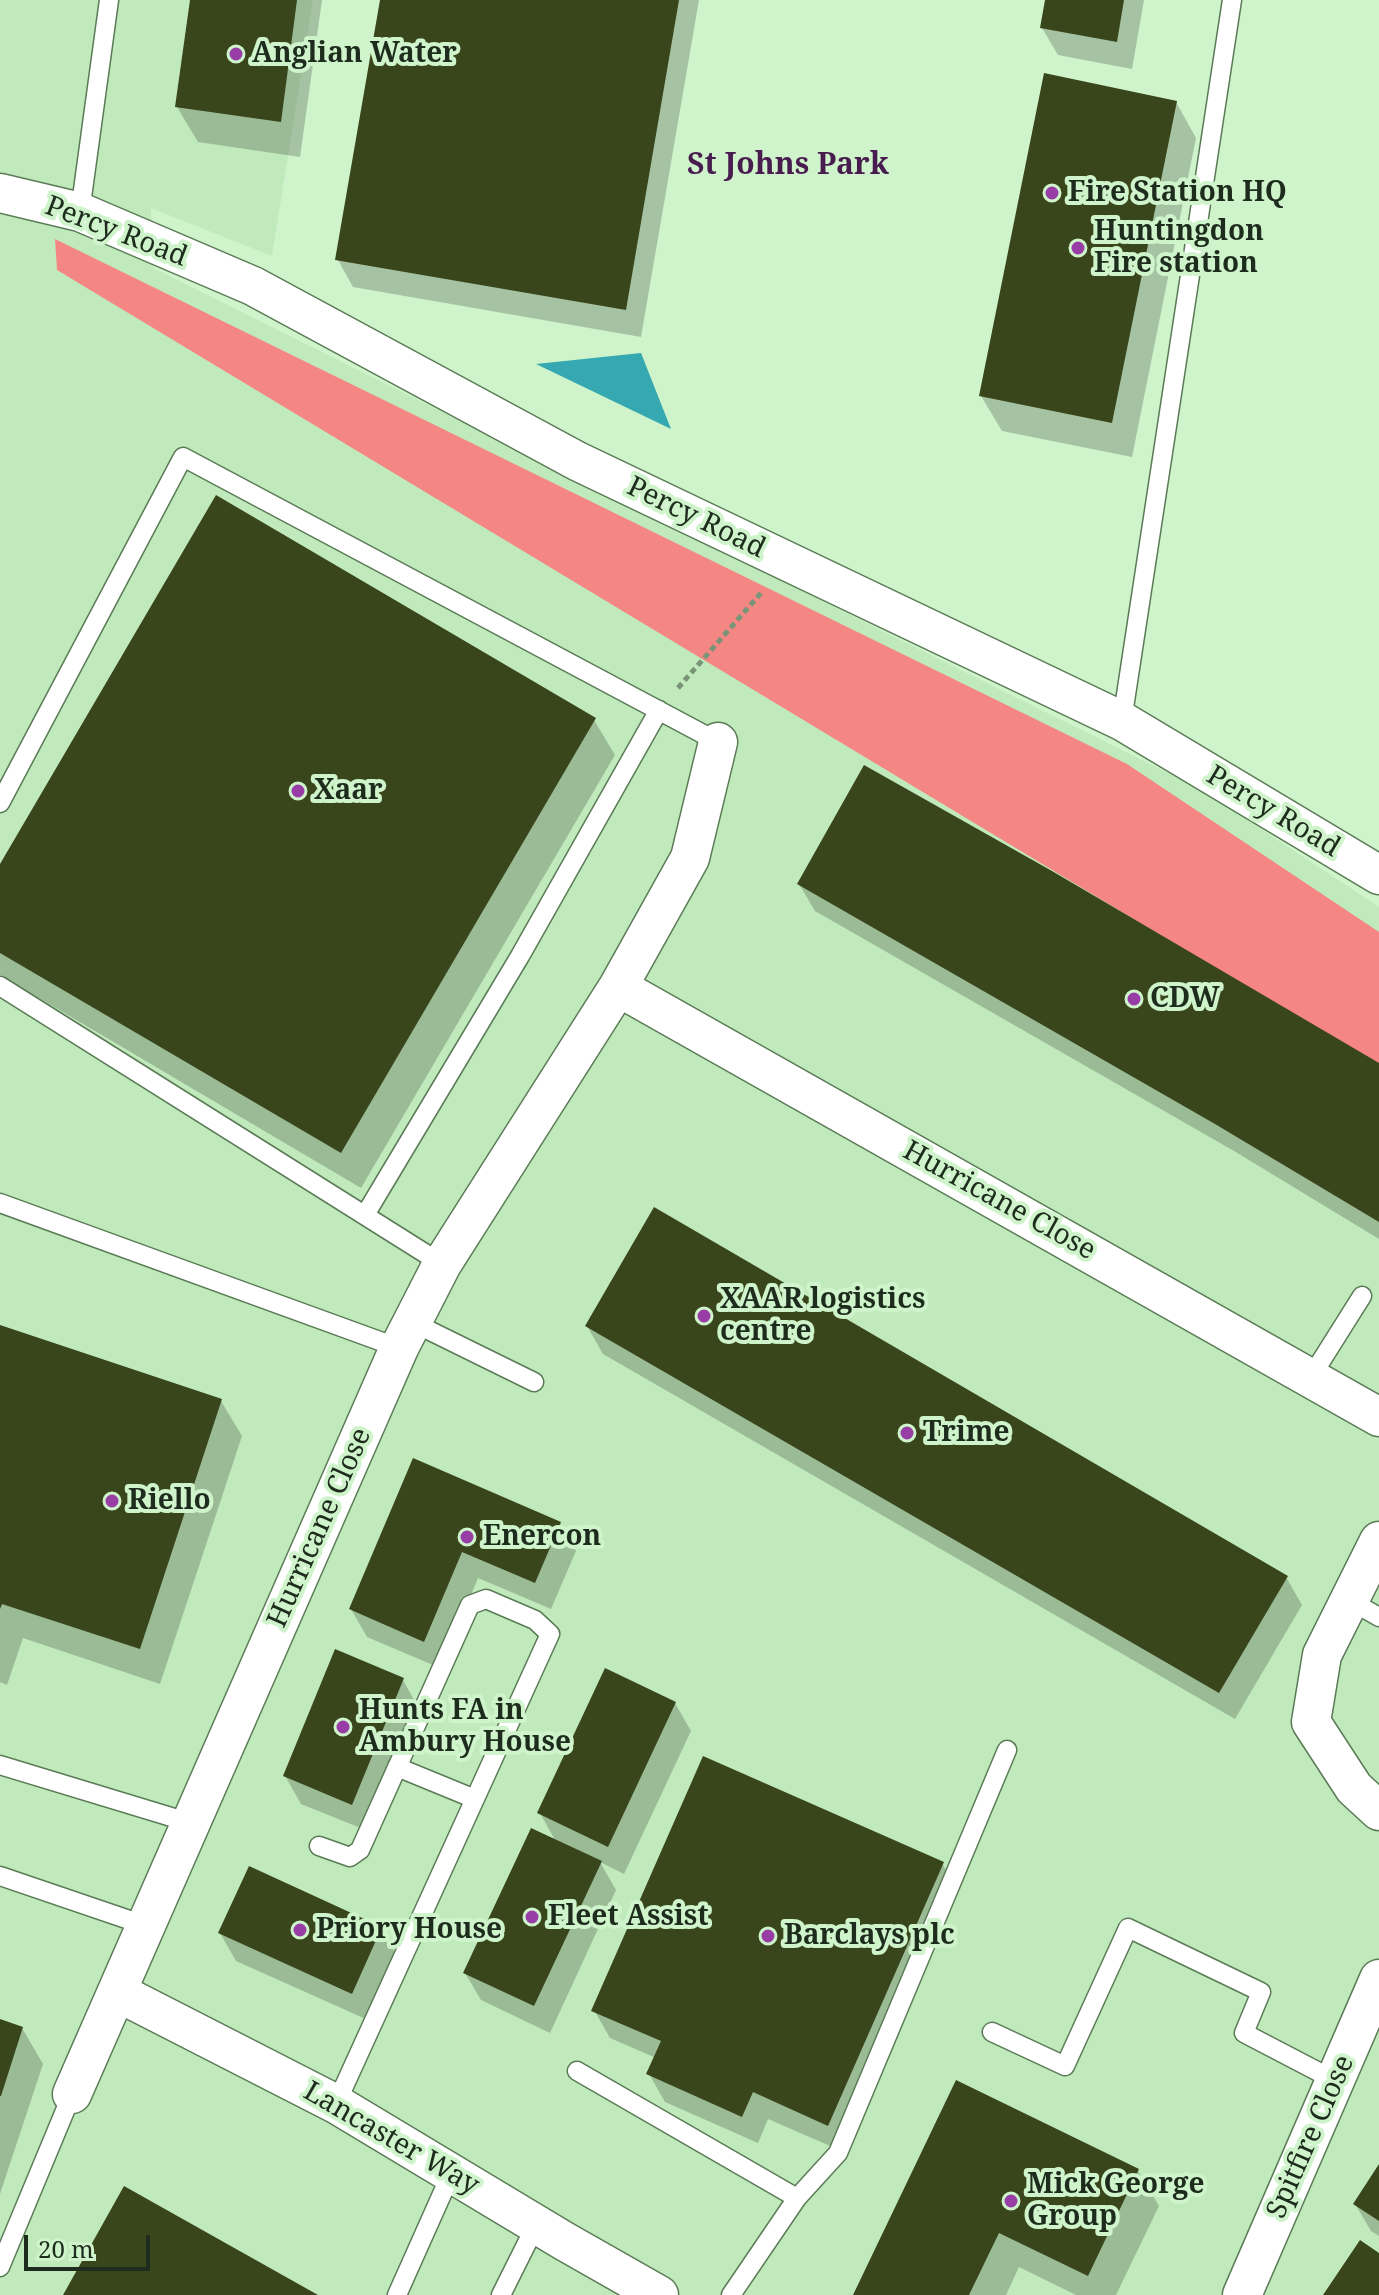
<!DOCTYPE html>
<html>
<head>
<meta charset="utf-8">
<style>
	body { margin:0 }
	#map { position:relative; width:1379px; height:2295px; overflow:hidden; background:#cff4cb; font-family:"Noto Serif",serif }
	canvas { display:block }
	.scale { position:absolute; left:24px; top:2235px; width:126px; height:36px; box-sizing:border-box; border:4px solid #1e2c1d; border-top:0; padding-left:10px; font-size:24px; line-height:28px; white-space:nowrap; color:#1e2c1d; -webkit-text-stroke:6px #cff4cb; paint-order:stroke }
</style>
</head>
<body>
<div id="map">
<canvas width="1379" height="2295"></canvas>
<div class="scale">20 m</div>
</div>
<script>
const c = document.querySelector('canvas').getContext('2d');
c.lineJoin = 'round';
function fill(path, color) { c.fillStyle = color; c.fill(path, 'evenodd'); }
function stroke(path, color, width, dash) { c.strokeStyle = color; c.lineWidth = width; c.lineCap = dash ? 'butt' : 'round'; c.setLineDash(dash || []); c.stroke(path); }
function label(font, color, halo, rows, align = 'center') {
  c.font = font + ' "Noto Serif",serif'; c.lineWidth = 8; c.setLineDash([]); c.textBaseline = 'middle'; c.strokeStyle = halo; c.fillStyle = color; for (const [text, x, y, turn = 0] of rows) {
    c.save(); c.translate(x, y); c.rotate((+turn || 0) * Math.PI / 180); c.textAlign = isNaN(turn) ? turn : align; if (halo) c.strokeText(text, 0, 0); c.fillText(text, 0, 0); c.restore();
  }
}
const built = new Path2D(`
	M0,0H313L272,256L151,208L153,268L1202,790L1379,907V2295H0Z`);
const forest = new Path2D(`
	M55,239L1127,764L1379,932V1067L57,270Z`);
const water = new Path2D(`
	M641,353L671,429L536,364Z`);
const shadow = new Path2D(`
	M192,0H322L300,157L198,142L177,107Z
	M382,0H699L641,337L353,287L338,260Z
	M1047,0H1144L1132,69L1058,55L1042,28Z
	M1176,102L1196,138L1132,457L1002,431L981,396Z
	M594,720L615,755L361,1188L0,975V868Z
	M799,884L1379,1064V1239L1234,1151L815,911Z
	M587,1326L1286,1577L1302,1605L1235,1719L603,1354Z
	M0,1327L221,1401L242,1436L160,1684L23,1638L7,1685L0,1682Z
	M414,1461L560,1523L576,1551L551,1609L478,1578L440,1668L367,1637L351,1609Z
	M403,1680L418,1707L368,1831L301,1804L285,1776Z
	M675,1703L691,1731L624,1874L600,1862L616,1890L550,2033L481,2000L465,1973L556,1842L540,1813Z
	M942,1863L958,1891L844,2152L768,2119L758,2143L665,2102L649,2074L656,2058L610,2038L594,2010Z
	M381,1928L397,1956L368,2020L236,1961L220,1933Z
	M0,2021L22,2028L43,2064L0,2194Z
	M1379,2168V2236L1371,2231L1355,2204Z
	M1138,2171L1159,2206L1116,2295H1076L1019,2267L1006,2295H855Z`);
const building = new Path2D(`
	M190,0H297L281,122L175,107Z
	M380,0H679L626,310L335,260Z
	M1045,0H1124L1117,42L1040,28Z
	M1044,73L1177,101L1112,423L979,396Z
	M216,495L596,718L341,1153L0,953V864Z
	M864,765L1052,871L1379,1063V1222L1215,1124L797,884Z
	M654,1207L1288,1576L1219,1693L585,1326Z
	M0,1325L222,1399L140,1649L2,1604L0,1609Z
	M413,1458L561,1522L535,1583L462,1552L424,1642L349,1609Z
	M335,1649L404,1678L352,1805L283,1776Z
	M605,1668L676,1702L608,1847L537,1813Z
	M703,1756L944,1862L828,2126L753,2092L742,2117L646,2074L661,2041L591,2011Z
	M531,1828L602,1861L534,2006L463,1973Z
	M249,1866L382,1927L352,1994L218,1933Z
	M0,2019L23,2027L1,2096H0Z
	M956,2080L1139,2169L1088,2276L999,2233L969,2295H853Z
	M1379,2164V2221L1353,2204Z
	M124,2186L318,2295H63Z
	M1360,2240L1379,2253V2295H1323Z`);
const path = new Path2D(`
	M678,688L761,593`);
const lane = new Path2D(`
	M80,212L109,0
	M1122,721L1232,0
	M0,803L183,457L718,742
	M0,986L442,1264
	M0,1203L399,1348
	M365,1215L520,956L659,710
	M412,1322L534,1382
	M1311,1377L1362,1296
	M1351,1601L1379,1617
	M0,1765L191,1823
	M397,1767L475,1799
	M319,1846L350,1857L360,1850L470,1605L486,1599L535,1620L550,1634L336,2104
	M0,1876L147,1926
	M992,2032L1065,2066L1128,1928L1261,1992L1244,2033L1336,2081
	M577,2071L797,2198L731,2295
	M797,2198L838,2153L1007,1750
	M0,2267L72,2094
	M397,2295L451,2174
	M501,2295L536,2225`);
const street = new Path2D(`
	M0,193L80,212L253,286L577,461L1122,721L1379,875
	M618,987L1379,1417
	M1379,1541L1322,1655L1311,1722L1354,1788L1379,1811
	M117,1992L336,2104L564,2241L659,2295
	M72,2094L399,1348L442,1264L618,987L690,858L718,742
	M1242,2295L1379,1979`);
const markers = [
	[236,54,8,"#983ca6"],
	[1052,193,8,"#983ca6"],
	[1078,248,8,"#983ca6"],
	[298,791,8,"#983ca6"],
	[1134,999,8,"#983ca6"],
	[704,1316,8,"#983ca6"],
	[907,1433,8,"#983ca6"],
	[112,1501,8,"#983ca6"],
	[467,1537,8,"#983ca6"],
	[343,1727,8,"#983ca6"],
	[532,1917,8,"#983ca6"],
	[300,1930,8,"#983ca6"],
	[768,1936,8,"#983ca6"],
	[1011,2201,8,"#983ca6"]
];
const poiNames = [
	["Anglian Water",252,54],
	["Fire Station HQ",1068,193],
	["Huntingdon",1094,232],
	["Fire station",1094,264],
	["Xaar",314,791],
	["CDW",1150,999],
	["XAAR logistics",720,1300],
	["centre",720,1332],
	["Trime",923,1433],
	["Riello",128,1501],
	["Enercon",483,1537],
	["Hunts FA in",359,1711],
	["Ambury House",359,1743],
	["Fleet Assist",548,1917],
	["Priory House",316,1930],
	["Barclays plc",784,1936],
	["Mick George",1027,2185],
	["Group",1027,2217]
];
const streetNames = [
	["Percy Road",116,232,21],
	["Percy Road",696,518,26],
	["Percy Road",1273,812,31],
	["Hurricane Close",999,1201,29],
	["Hurricane Close",320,1528,-66],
	["Spitfire Close",1311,2137,-66],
	["Lancaster Way",391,2139,30]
];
const neighbourhoodNames = [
	["St Johns Park",788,165]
];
fill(built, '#c1eabc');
fill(forest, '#f48784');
fill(water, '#35a8b1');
fill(shadow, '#0003');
fill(building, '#39451a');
stroke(lane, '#5a7b56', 21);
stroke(street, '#5a7b56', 41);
stroke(path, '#7a9478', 5, [6, 4]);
stroke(lane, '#fff', 18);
stroke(street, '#fff', 38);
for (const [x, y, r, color] of markers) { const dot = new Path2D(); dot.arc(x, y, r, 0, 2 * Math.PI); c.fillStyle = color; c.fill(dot); stroke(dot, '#cff4cb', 3); }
label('bold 28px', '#1e2c1d', '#cff4cb', poiNames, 'left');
label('28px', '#1e2c1d', '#cff4cb', streetNames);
label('bold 30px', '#491c4f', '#cff4cb', neighbourhoodNames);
</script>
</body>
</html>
